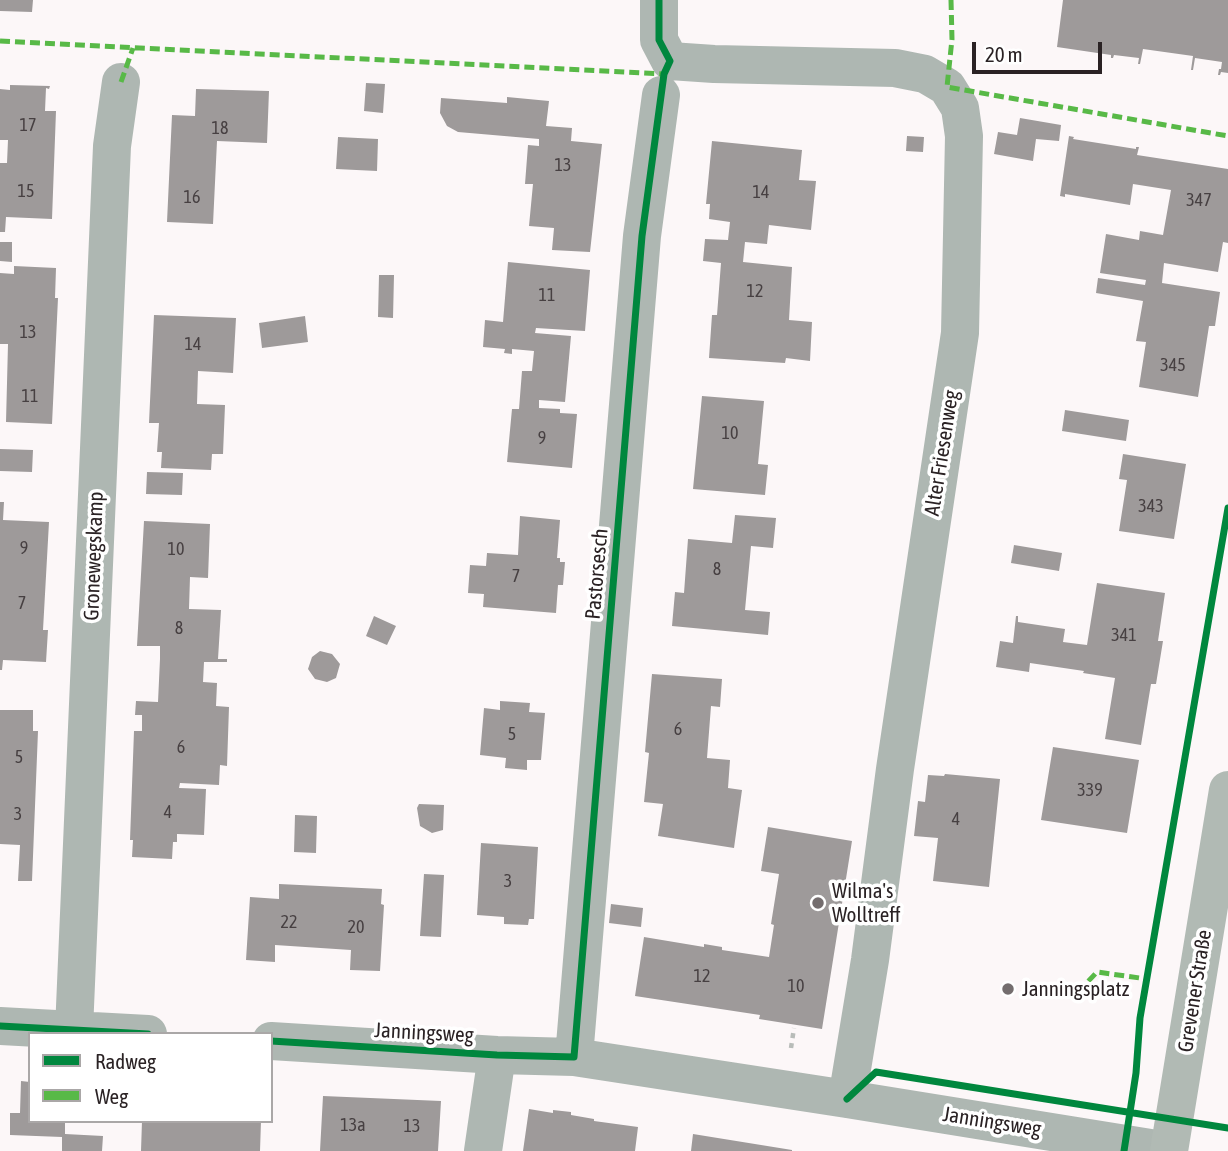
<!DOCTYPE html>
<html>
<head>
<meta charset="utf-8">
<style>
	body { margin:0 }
	#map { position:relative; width:1228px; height:1151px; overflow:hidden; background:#fcf7f8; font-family:"Asap Condensed",sans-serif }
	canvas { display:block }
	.legend { position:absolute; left:28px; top:1032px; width:245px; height:91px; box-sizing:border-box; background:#fff; border:2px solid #aaa7a7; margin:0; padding:9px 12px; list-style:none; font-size:21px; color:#2a2224 }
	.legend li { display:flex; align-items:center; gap:14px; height:35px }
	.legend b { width:35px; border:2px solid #aaa7a7 }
	.scale { position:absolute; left:972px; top:42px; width:130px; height:32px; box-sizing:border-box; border:4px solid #2a2224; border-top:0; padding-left:9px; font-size:21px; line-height:24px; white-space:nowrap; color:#2a2224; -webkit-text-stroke:5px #fff; paint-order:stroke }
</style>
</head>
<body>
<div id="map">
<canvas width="1228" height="1151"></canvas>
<ul class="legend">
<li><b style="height:9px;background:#00873e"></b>Radweg</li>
<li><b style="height:9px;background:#58b947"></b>Weg</li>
</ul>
<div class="scale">20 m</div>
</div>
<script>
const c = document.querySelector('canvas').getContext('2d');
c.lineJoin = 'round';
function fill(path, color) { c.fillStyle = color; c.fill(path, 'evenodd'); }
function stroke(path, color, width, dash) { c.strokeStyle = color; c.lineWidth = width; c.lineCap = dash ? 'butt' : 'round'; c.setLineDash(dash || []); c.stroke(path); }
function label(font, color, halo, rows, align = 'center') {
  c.font = font + ' "Asap Condensed",sans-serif'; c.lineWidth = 7; c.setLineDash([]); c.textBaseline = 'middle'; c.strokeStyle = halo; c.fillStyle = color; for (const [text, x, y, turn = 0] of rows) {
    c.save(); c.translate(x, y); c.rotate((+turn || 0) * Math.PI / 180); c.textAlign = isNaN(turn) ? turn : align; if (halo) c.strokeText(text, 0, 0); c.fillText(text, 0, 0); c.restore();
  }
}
const building = new Path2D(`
	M0,0H33L32,12L0,11Z
	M1063,0H1228V73L1221,72L1220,75H1218L1219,69H1221L1222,62L1195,58L1193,70H1191L1193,56L1143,49L1140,64H1138L1139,58L1114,55L1113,58H1111V55L1057,47Z
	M366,83L385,84L383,113L364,111Z
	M10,85L50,86L49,89L46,88L45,111H56L52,219L6,217L5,232H0V163H7L8,140H0V89L10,90Z
	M196,89L269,91L267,143L217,141L213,224L167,222L172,115L195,116Z
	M507,97L549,101L546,126L572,128L571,141L602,144L590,252L552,250L554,228L529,226L533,184H525L528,145L539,146V139L458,132L447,126L440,113L441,98L507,103Z
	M1020,118L1061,125L1059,141L1036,139L1033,161L994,154L998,132L1017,135Z
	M907,136L924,137L923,152L906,151Z
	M1069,136L1074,137L1073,139L1136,149V147H1139L1137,155L1228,169V243L1223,242L1218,272L1164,263L1162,283L1220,292L1215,326H1209L1198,397L1139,387L1146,342L1136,341L1143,301L1096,293L1098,278L1145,285L1146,280L1100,273L1106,234L1139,240L1140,231L1163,235L1171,190L1133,184L1130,205L1065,194V197L1060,196Z
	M338,137L378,139L377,171L336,169Z
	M712,141L802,150L799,180L816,181L811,230L769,225L767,244L745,242L743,262L792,267L789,320L812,322L810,361L786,358L785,363L709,358L712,315H717L721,263L703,261L705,239L728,240L730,222L709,219L710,204H706Z
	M0,242H12V262L0,261Z
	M508,262L590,270L585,331L536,328L535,333L571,336L565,402L539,400V408L560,409V413L577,414L572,468L507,462L512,409H519L522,371H532L534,351L512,349V354L504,353L505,349L483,347L485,320L503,322Z
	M14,266L56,268L55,298H58L52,424L6,422L8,344H0V273L14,274Z
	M379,275H394L393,318L378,317Z
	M154,315L236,318L233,373L198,371L197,404L225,405L223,454H212L211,470L161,468L162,452H157L159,423H149Z
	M305,316L308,342L262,348L259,323Z
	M702,396L764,401L758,464L768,465L765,495L693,489Z
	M1065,410L1129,420L1126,441L1062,431Z
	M0,449L33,450L32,472L0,471Z
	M1123,454L1186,464L1174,539L1119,531L1127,480L1119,479Z
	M147,472L183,473L182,495L146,494Z
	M0,502H4L3,520L49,522L43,630H48L46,662L3,660L2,670H0Z
	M735,515L776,518L773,548L751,546L745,610L770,612L768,635L672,626L675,592L684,593L688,539L732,543Z
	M520,516L560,520L557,558H560V562H565L563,585H558L556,613L483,607L484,594L468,593L470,565L486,566L487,553L518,555Z
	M144,521L210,524L208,578L190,577L189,609L221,610L218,659H227V662H204L203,682L217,683L216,706L229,707L227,766L220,765L219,785L180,783L179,788L206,789L204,835L177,834V842H173L172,859L132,857L133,840H130L134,731H142V715H135L136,701L158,702L160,659V646H137Z
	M1014,545L1062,553L1059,571L1011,563Z
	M1097,583L1165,593L1158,641H1163L1156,684H1151L1141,745L1105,739L1115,678L1083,673L1084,671L1030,663L1029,672L996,667L1000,641L1013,643L1016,616H1018V622L1065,629L1063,642L1087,645Z
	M374,616L396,626L387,645L366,636Z
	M320,651L332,654L340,664L336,678L327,682L315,679L308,669L312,657Z
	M652,674L722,679L720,707L711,706L707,758L730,760L728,788L742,790L734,848L658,836L663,804L644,802L649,753L645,752Z
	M500,701L530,703L529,712L545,713L541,760H527V770L505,768L506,758L480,755L484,708L500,710Z
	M0,710H33V731H38L32,881H18L20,845L0,844Z
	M1053,747L1139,760L1127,833L1041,820Z
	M945,774L1000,779L989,887L933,881L938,838L914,836L918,801L925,802L928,775L944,776Z
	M419,804L444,805L443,830L432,833L420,826L417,808Z
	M295,815L317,816L316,853L294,852Z
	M768,827L852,841L822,1029L759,1019L760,1015L635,996L644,937L704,947V944L722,947V950L769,957L774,925L771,924L779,874L761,871Z
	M481,843L538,847L534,919H529L528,925L504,924V917L477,915Z
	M424,874L444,875L441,937L420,936Z
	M279,884L382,889L381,904L384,905L380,971L350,970L351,950L275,945V962L246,960L250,897L279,899Z
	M611,904L643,908L641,927L609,923Z
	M21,1081L30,1082V1121H65V1134L103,1136L102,1151H62V1137L10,1135V1113H20Z
	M323,1096L441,1101L438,1151H320Z
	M529,1109L553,1113V1110L571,1112V1115L594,1119V1121L638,1127L635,1151H523Z
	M142,1121H261L260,1151H141Z
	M693,1134L792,1150V1151H691Z`);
const path = new Path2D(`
	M791,1048L794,1028`);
const minor = new Path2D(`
	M659,0V40L670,61
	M670,61L714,64L895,68L925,74L947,87L960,108L964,136L960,333L895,769L870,960L847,1099
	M0,1026L148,1034
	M74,1030L112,146L121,82
	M271,1041L497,1055L574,1057L847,1099L1169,1151
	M574,1057L642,236L661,95
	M483,1151L497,1055`);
const major = new Path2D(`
	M1169,1151L1228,790`);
const quiet = new Path2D(`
	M951,0L952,39L947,87L1228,136
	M0,41L664,74L663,78
	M121,82L133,48
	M1078,992L1097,972L1147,979`);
const cycleway = new Path2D(`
	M0,1026L148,1034
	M271,1041L497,1055L574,1057L642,236L664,74L670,61L659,40V0
	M847,1099L876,1072L1228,1128
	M1124,1151L1136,1073L1140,1018L1228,508`);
const markers = [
	[818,903,7,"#746d6e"],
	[1008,989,7,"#746d6e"]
];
const numberNames = [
	["17",28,125],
	["18",220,128],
	["13",563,165],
	["15",26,191],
	["14",761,192],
	["16",192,197],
	["347",1199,200],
	["12",755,291],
	["11",547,295],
	["13",28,332],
	["14",193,344],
	["345",1173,365],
	["11",30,396],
	["10",730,433],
	["9",542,438],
	["343",1151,506],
	["9",24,548],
	["10",176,549],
	["8",717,569],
	["7",516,576],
	["7",22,603],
	["8",179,628],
	["341",1124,635],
	["6",678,729],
	["5",512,734],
	["6",181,747],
	["5",19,757],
	["339",1090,790],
	["4",168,812],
	["3",18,814],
	["4",956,819],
	["3",508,881],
	["22",289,922],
	["20",356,927],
	["12",702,976],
	["10",796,986],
	["13a",353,1125],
	["13",412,1126]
];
const streetNames = [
	["Alter Friesenweg",942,453,-81],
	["Gronewegskamp",94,556,-88],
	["Pastorsesch",597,574,-85],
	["Grevener Straße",1195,991,-81],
	["Janningsweg",424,1033,3],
	["Janningsweg",992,1122,9]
];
const poiNames = [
	["Wilma's",832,891],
	["Wolltreff",832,915],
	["Janningsplatz",1022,989]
];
fill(building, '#9e9a9a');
stroke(path, '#b8bcb9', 4.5, [5, 5]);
stroke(minor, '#aeb7b2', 38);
stroke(major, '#b1bab4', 38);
stroke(quiet, '#58b947', 5, [10, 5]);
stroke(cycleway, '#00873e', 7);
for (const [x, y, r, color] of markers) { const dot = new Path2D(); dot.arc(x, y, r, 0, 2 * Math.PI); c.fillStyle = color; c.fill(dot); stroke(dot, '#fff', 2.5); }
label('18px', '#474042', null, numberNames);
label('21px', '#2a2224', '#fff', streetNames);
label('21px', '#2a2224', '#fff', poiNames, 'left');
</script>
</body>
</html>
